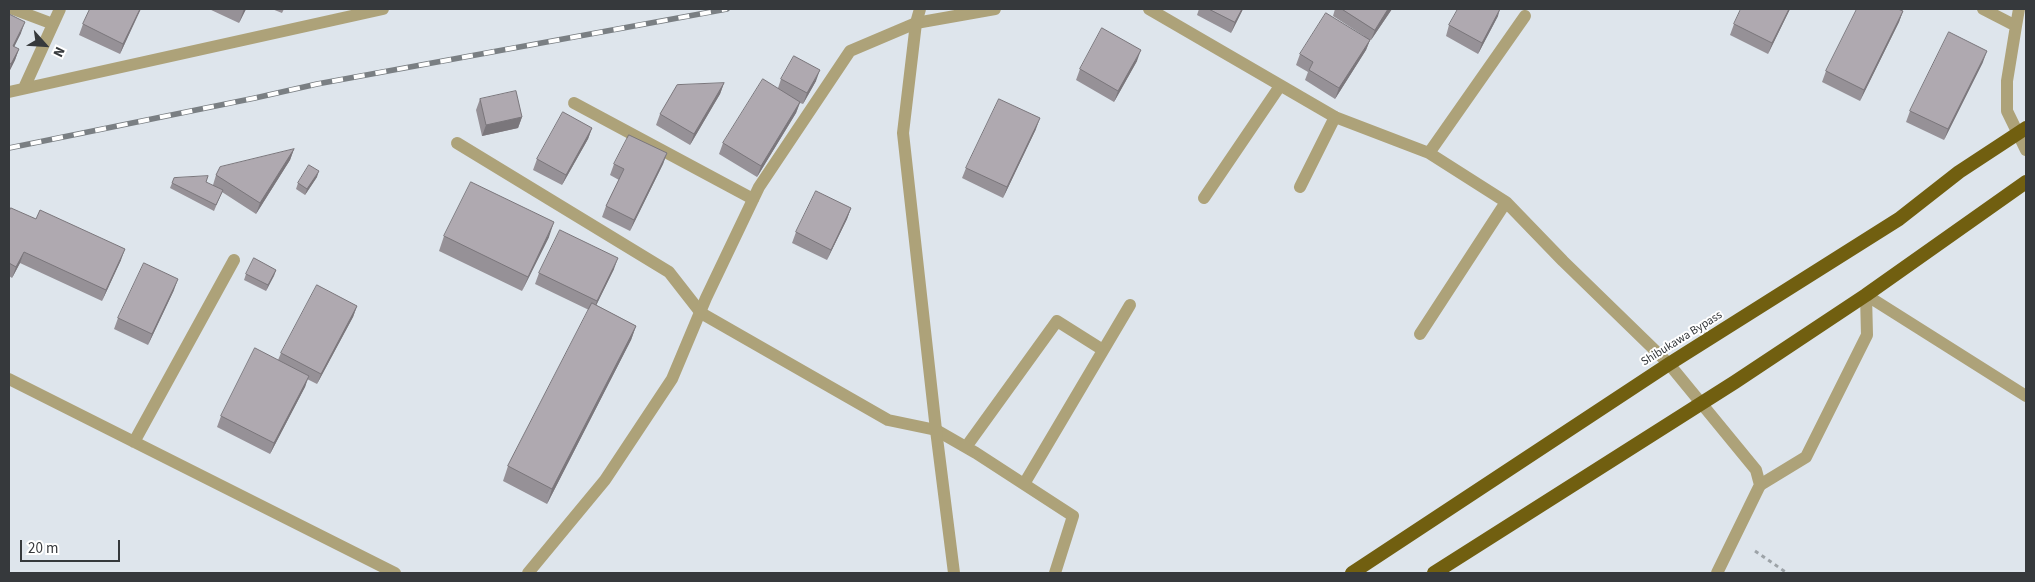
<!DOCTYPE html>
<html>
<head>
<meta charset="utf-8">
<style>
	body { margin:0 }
	#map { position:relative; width:2035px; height:582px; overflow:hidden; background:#dee5ec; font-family:"Source Sans 3",sans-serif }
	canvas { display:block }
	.frame { position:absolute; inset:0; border:10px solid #36393c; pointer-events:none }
	.north { position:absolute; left:20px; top:20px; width:50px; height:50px; -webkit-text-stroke:4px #fff; paint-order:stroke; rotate:116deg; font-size:14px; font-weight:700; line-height:20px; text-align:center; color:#36393c }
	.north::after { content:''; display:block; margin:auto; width:18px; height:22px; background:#36393c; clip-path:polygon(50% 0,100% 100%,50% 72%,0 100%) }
	.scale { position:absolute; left:20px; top:540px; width:100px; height:22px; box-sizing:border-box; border:2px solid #36393c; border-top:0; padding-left:6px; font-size:15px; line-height:18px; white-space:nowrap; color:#36393c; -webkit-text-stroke:4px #fff; paint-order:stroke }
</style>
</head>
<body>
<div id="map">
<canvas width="2035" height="582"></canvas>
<div class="frame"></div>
<div class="north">N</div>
<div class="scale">20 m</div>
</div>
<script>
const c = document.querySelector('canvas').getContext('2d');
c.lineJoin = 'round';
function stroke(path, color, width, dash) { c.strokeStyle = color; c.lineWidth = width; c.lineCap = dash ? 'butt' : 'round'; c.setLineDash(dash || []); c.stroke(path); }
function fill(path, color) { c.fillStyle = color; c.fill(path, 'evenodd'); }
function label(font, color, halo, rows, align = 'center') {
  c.font = font + ' "Source Sans 3",sans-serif'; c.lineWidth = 4; c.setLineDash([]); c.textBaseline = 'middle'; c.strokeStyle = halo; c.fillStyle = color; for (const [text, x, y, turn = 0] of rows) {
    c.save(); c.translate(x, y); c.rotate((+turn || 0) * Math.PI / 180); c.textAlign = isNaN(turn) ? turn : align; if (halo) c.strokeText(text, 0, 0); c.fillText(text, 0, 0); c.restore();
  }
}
const path = new Path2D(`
	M1755,551L1787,573`);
const service = new Path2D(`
	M574,103L753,199
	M457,143L669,272L701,313L888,420L936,430L976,453L1073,516L1055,573
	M1300,187L1335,117
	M1866,295L2026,396
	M966,447L1057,321L1103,350
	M1024,484L1130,305
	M1760,485L1806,457L1867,335L1866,295`);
const minor = new Path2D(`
	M13,9L53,24
	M1149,9L1335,117L1429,153L1506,202L1563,261L1669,364L1756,470L1760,485L1717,573
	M1983,9L2016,26L2007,81V111L2026,150
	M2016,26L2019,9
	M24,88L60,9
	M9,92L383,9
	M1429,153L1525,16
	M1204,198L1280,86
	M1420,334L1506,202
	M9,379L395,573
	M134,442L234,260
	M528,573L605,480L672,379L706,298L759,187L850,51L916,23L995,9`);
const tertiary = new Path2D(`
	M920,9L916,23L903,133L936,430L954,573`);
const trunk = new Path2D(`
	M1352,573L1669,364L1899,219L1959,172L2026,128
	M1434,573L1735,382L1866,295L2026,182`);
const rail = new Path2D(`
	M9,148L255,98L317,84L727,9`);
const wall = new Path2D(`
	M90,9H141L120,54L79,35L83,24Z
	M209,9H246L239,23Z
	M272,9H284L282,13Z
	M1199,9H1243L1231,33L1197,15Z
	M1335,9H1392L1371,40H1370L1366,50L1335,99L1305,80L1308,72L1296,65L1300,54L1364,36L1333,16Z
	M1790,9L1768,54L1730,35L1734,24Z
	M1903,11L1899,22L1860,101L1822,82L1826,71Z
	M9,14L21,33L14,47L19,49L15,60L9,72Z
	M1498,16L1478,54L1446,36L1449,25Z
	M1137,61L1114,102L1076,80L1080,69Z
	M1983,62L1944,140L1906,122L1910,111Z
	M781,79L816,81L803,104L800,103L796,113L757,177L719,154L723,143L778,88Z
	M724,83L720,94L690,145L656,125L660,114Z
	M480,99L522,117L518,128L482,136L476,110Z
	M592,128L588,139L562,185L533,170L537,159Z
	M1036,129L1003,198L962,178L966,168Z
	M294,149L290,160L256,214L222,192L214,211L170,188L172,183L213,185L216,175Z
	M667,153L663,164L630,231L602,217L606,206L619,180L610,175L614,164Z
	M317,177L305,195L296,189L298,183Z
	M851,208L847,219L827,260L792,243L796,232Z
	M9,212L121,260L102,301L20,263L12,278L9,276Z
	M444,236L549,237L522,291L439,251Z
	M614,269L596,305L636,326L631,340L547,504L503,481L508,466L589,310L535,284L539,273Z
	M276,270L266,291L244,280L246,274Z
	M174,290L148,345L114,329L118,318Z
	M357,306L353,317L317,384L307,379L305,387L270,454L217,427L221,416L278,360L281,353Z`);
const shadedWall = new Path2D(`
	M140,9H141L140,10L120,54L123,44Z
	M244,9H246L239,23Z
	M1242,9H1243L1231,33L1235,22Z
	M1388,9H1392L1371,40L1375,30Z
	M1500,9L1498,16L1478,54L1482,43Z
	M1789,9H1790L1768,54L1772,43Z
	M1903,11L1899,22L1860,101L1864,90Z
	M25,22L21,33L9,57L13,46Z
	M1370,40L1366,50L1335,99L1339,88Z
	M19,49L15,60L9,72L11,64Z
	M1141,50L1137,61L1114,102L1118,91Z
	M1987,51L1983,62L1944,140L1948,129Z
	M820,70L816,81L803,104L807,93Z
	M724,83L720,94L690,145L694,134Z
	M800,102L796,113L757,177L761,166Z
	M522,117L518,128L482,136L486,125Z
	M1040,118L1036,129L1003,198L1007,187Z
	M592,128L588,139L562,185L566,175Z
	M294,149L290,160L256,214L260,203Z
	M667,153L663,164L630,231L634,220Z
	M319,171L317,177L305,195L307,189Z
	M851,208L847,219L827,260L831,250Z
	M554,222L549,237L522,291L528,277Z
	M125,249L121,260L102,301L106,290Z
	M24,252L20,263L12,278L16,267Z
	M618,258L614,269L593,312L597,301Z
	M276,270L274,276L266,291L268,285Z
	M178,279L174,290L148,345L152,334Z
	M357,306L353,317L317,384L321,374Z
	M636,326L631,340L547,504L552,489Z
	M309,376L305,387L270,454L274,443Z`);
const building = new Path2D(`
	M90,9H140L123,44L83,24Z
	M1209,9H1242L1235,22Z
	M1342,9H1388L1375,30Z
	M1458,9H1500L1482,43L1449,25Z
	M1741,9H1789L1772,43L1734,24Z
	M1857,9H1898L1903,11L1864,90L1826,71Z
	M1326,13L1370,40L1339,88L1309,70L1313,62L1300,54Z
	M9,14L25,22L13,46L19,49L11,64L9,63Z
	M1102,28L1141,50L1118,91L1080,69Z
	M1949,32L1987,51L1948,129L1910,111Z
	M794,56L820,70L807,93L781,79Z
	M763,79L800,102L761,166L723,143Z
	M724,83L694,134L660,114L677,85Z
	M516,91L522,117L486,125L480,99Z
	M999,99L1040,118L1007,187L966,168Z
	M563,112L592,128L566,175L537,159Z
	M629,135L667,153L634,220L606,206L624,169L614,164Z
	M294,149L260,203L216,175L220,167Z
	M309,165L319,171L307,189L298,183Z
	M208,176L206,182L223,190L216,205L172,183L174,178Z
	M471,182L554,222L528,277L444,236Z
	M816,191L851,208L831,250L796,232Z
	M11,208L36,219L40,210L125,249L106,290L24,252L16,267L9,263V212Z
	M560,230L618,258L597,301L539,273Z
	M254,258L276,270L268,285L246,274Z
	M144,263L178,279L152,334L118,318Z
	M317,285L357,306L321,374L281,353Z
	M592,303L636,326L552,489L508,466Z
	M255,348L309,376L274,443L221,416Z`);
const streetNames = [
	["Shibukawa Bypass",1682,339,-32]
];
stroke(path, '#9da3a8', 3, [4, 4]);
stroke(service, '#ada279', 12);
stroke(minor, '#ada279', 12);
stroke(tertiary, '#ada279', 12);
stroke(trunk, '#715f10', 14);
stroke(rail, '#7a7f83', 5.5);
stroke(rail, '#fff', 4, [11]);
fill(wall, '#969197');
fill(shadedWall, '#7a767b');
fill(building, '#afa9b0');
stroke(building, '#7a767b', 1);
label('12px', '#36393c', '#fff', streetNames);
</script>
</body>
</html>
